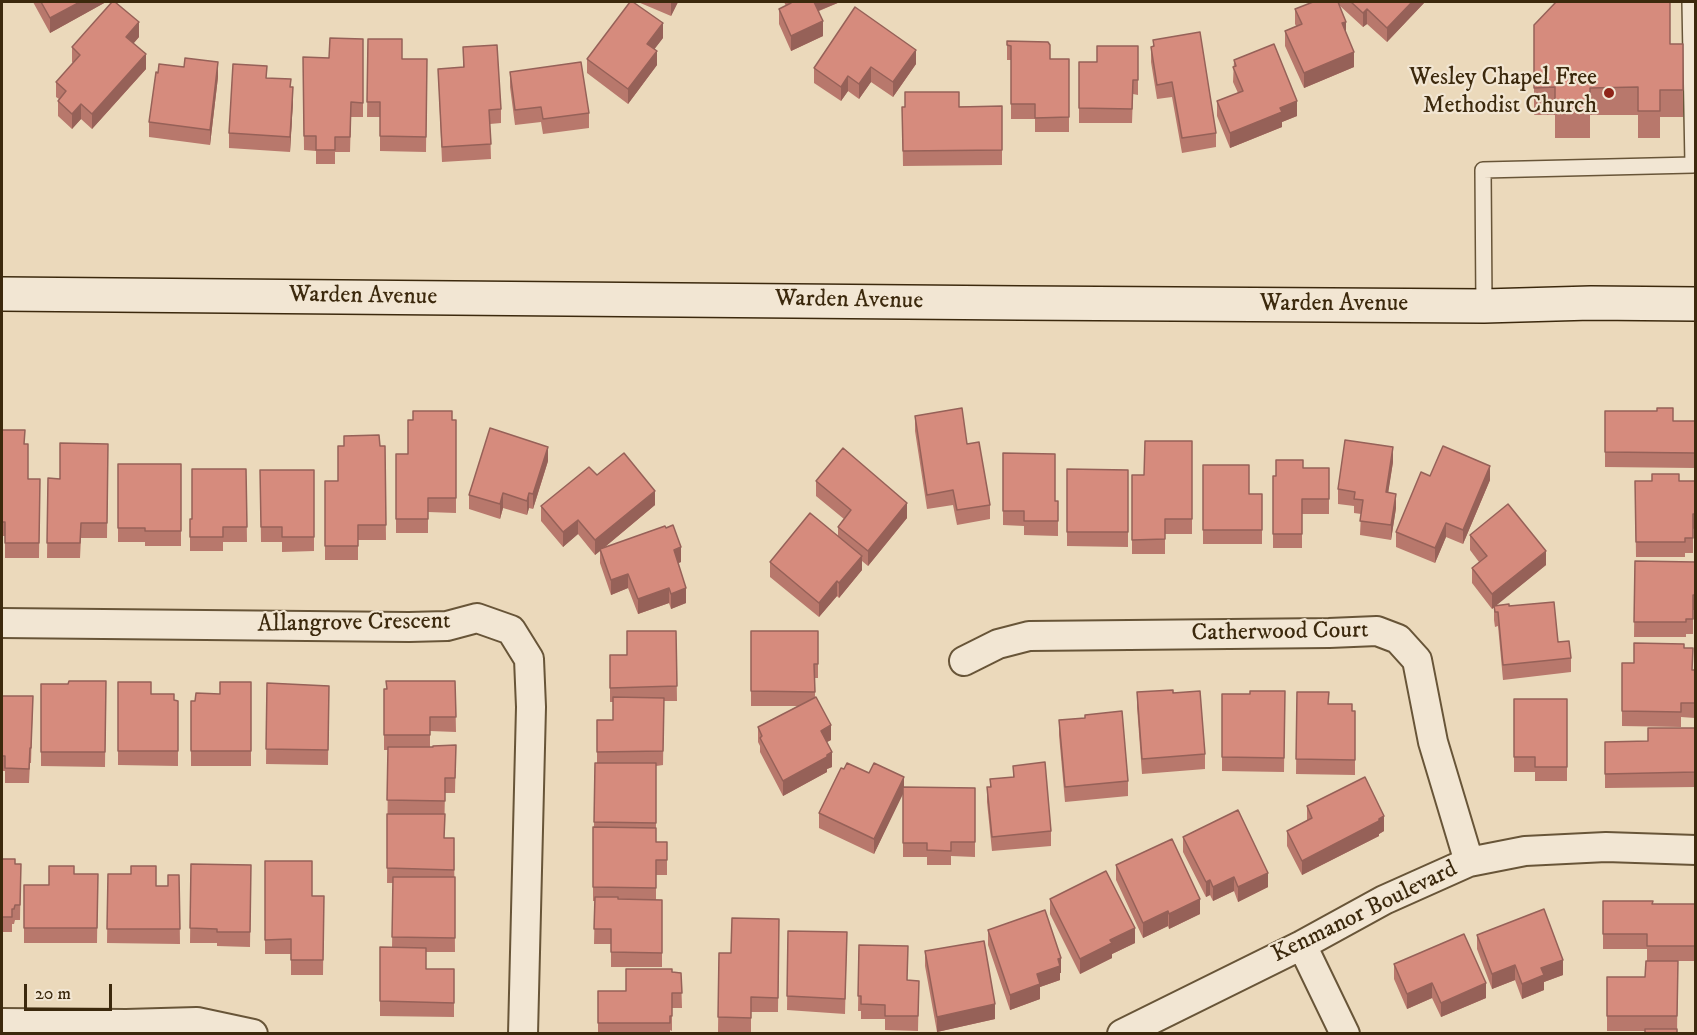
<!DOCTYPE html>
<html>
<head>
<meta charset="utf-8">
<style>
	body { margin:0 }
	#map { position:relative; width:1697px; height:1035px; overflow:hidden; background:#ebd9bb; font-family:"IM FELL DW Pica",serif }
	canvas { display:block }
	.frame { position:absolute; inset:0; border:3px solid #3c290d; pointer-events:none }
	.scale { position:absolute; left:24px; top:984px; width:88px; height:27px; box-sizing:border-box; border:3px solid #3c290d; border-top:0; padding-left:8px; font-size:18px; line-height:21px; white-space:nowrap; color:#3c290d; -webkit-text-stroke:4px #f2e6d3; paint-order:stroke }
</style>
</head>
<body>
<div id="map">
<canvas width="1697" height="1035"></canvas>
<div class="frame"></div>
<div class="scale">20 m</div>
</div>
<script>
const c = document.querySelector('canvas').getContext('2d');
c.lineJoin = 'round';
function stroke(path, color, width, dash) { c.strokeStyle = color; c.lineWidth = width; c.lineCap = dash ? 'butt' : 'round'; c.setLineDash(dash || []); c.stroke(path); }
function fill(path, color) { c.fillStyle = color; c.fill(path, 'evenodd'); }
function label(font, color, halo, rows, align = 'center') {
  c.font = font + ' "IM FELL DW Pica",serif'; c.lineWidth = 4.5; c.setLineDash([]); c.textBaseline = 'middle'; c.strokeStyle = halo; c.fillStyle = color; for (const [text, x, y, turn = 0] of rows) {
    c.save(); c.translate(x, y); c.rotate((+turn || 0) * Math.PI / 180); c.textAlign = isNaN(turn) ? turn : align; if (halo) c.strokeText(text, 0, 0); c.fillText(text, 0, 0); c.restore();
  }
}
const service = new Path2D(`
	M1484,306L1483,170L1693,165L1690,2`);
const minor = new Path2D(`
	M2,623L409,627L447,626L477,618L511,630L529,659L531,707L523,1034
	M964,661L998,644L1029,636L1329,633L1377,631L1398,639L1417,660L1433,742L1469,862
	M1302,945L1345,1034
	M2,1023L126,1024L197,1022L253,1034
	M1122,1034L1302,945L1384,900L1469,862L1525,851L1606,847L1696,850`);
const secondary = new Path2D(`
	M2,294L1020,303L1484,306L1591,303L1696,304`);
const wall = new Path2D(`
	M33,2H106L50,33Z
	M638,2H678L671,16Z
	M784,2H840L819,11L823,36L791,51L779,24V9L786,6Z
	M1338,2H1424V3L1387,42L1367,24L1363,27L1339,5L1354,67L1304,88L1285,46V31L1296,26L1295,24V9L1338,3Z
	M1534,25L1670,44H1683V117H1660V138H1638V115H1590V138H1555V115H1534Z
	M139,37L133,44L146,69L92,129L81,119L72,129L58,116V101L59,99L56,97V82L73,63L72,62V47Z
	M663,38L654,49L657,65L628,104L587,73V59Z
	M363,39V117H351L350,152H335V164H316V151L304,150L303,57L329,58Z
	M368,39L402,59H427L426,152L380,151V117H367Z
	M1153,40L1216,133V147L1182,153L1172,97L1157,99L1151,62V47H1153Z
	M1007,41L1050,59H1069V132H1035V119H1011V60H1007Z
	M1138,46V95L1133,94L1132,123H1079V62H1097Z
	M463,47L501,109V123L490,124L491,159L442,162L438,69L463,67Z
	M1234,60L1297,116L1282,122V127L1230,148L1217,116V101L1238,93L1233,82Z
	M916,64L893,97L871,82L859,99L848,91L841,101L814,83V68Z
	M510,72L589,113V128L543,134L541,122L515,125L510,87Z
	M218,77L210,145L149,137V122Z
	M267,78L291,87L293,101L290,152L229,148V133Z
	M1002,106V165L903,166L902,107Z
	M1605,411L1673,421H1695V468L1605,467Z
	M915,416L967,444L990,505V519L957,525L953,505L927,509L915,431Z
	M452,420H456V513L428,512V533H396V454H408Z
	M2,430L25,444L28,479H40L39,558H5V536H2Z
	M1192,441V534H1165V554H1132V475H1144Z
	M108,444L107,538H81L80,558H47L48,478L60,479Z
	M380,446H385L386,540H358V560H325V481H338Z
	M1003,453L1055,501H1058V536L1024,535V526L1003,525Z
	M548,461L533,509L529,508L527,515L503,508L500,519L469,509V495Z
	M1393,462L1388,492L1396,508L1391,540L1360,535L1361,514L1354,513V506L1338,504V489Z
	M118,464H181V546H145V542H118Z
	M1203,465L1249,494H1262V544H1203Z
	M1303,468H1329V514H1302V548H1273V476H1276Z
	M246,469L247,542H223V551H190V519H192Z
	M1067,469L1128,470V547L1067,546Z
	M260,470H314V551L282,552V542H261Z
	M597,475L655,505L605,547L681,562L678,563L686,603L671,609L669,603L638,614L628,588L611,595L600,563V551L595,555L578,534L563,547L541,521V506Z
	M1430,476L1490,480L1463,544L1446,537L1435,563L1396,547V532Z
	M816,481L907,518L868,566L862,561V570L839,598L837,596L819,617L770,577V562L838,536V527L844,519L816,496Z
	M1635,481H1695V528L1693,529V553H1685V557H1636Z
	M1470,535L1546,565L1496,605L1509,606L1558,642L1571,658V672L1503,680L1498,626L1495,627L1494,620V607L1492,609L1472,583V568L1479,562L1470,550Z
	M1635,561L1695,562V610H1693V634H1686V637H1634Z
	M676,631L677,701H664L663,765L656,766V842H667V875H656V900H662V967H611V944H594L595,901H593V887L595,763H597V720H613V702H610V655H627Z
	M751,631H818V678H815V698L831,740L827,742L832,767L827,769V772L783,796L760,752V746L758,742V727L798,706H751Z
	M1684,648L1692,670H1695V718L1681,717V727L1622,726V663H1634Z
	M106,681L105,767L41,766V684H68Z
	M455,681L456,732L430,731V747L456,745L455,793H445L444,838H454L455,952H426V969H454V1017L380,1016V947L392,948L393,883H387L388,750H384V689Z
	M118,682L151,694L174,700L178,701V766L118,765Z
	M251,682V766H191V701H195L220,694Z
	M267,683L329,686L328,765L266,764Z
	M1285,691L1284,772L1222,771V694H1250Z
	M1137,692L1173,693L1205,754V769L1142,774L1137,707Z
	M1297,692L1328,704L1352,711H1355V775L1296,774Z
	M2,696H33L31,763H30L29,783H5V771H2Z
	M1514,699H1567V781H1535V772H1514Z
	M1085,715L1128,781V796L1065,802L1059,735V720L1085,718Z
	M1695,728V787L1605,788V742L1648,741Z
	M1013,766L1051,831V846L992,851L987,802V787H990V779L1013,777Z
	M844,769L869,773L904,787L975,788V857L951,856V865H927V857H903V792L874,854L819,828V813Z
	M1307,806L1384,831L1379,834V836L1302,875L1287,846V831L1307,821Z
	M1183,837L1268,887L1238,902L1234,891L1213,901L1210,895L1206,897L1183,852Z
	M2,859L15,864H21L20,920H15L14,924H12V932H2Z
	M265,861L312,896H324L323,975H291V954H265Z
	M191,864L251,865L250,947L217,946V943H190Z
	M1116,865L1200,914L1169,929L1168,926L1143,938L1116,880Z
	M74,874H98L97,943H24V885H49Z
	M108,874L156,886H168L179,875L180,944L107,943Z
	M1050,899L1135,943L1112,954V958L1080,974L1050,914Z
	M1603,901L1653,904H1695V961H1678L1677,1034L1645,1031H1607V977H1645L1647,961V949H1603Z
	M779,919L778,1012H751V1032H718L719,953H731Z
	M988,930L1061,973H1060V980L1040,987V999L1010,1010L988,945Z
	M788,931L847,932L845,1014L787,1010Z
	M1477,935L1563,975L1544,982V990L1522,999L1515,980L1492,989L1477,949Z
	M859,945L908,980L919,981L918,1031L885,1030V1019H861V1011H858Z
	M925,951L995,1019L937,1032L925,966Z
	M1394,964L1486,998L1441,1017L1432,998L1407,1009L1394,979Z
	M672,972L681,973L682,1008H672V1031L670,1030V1034H598V991H626Z`);
const shadedWall = new Path2D(`
	M80,2H106L50,33V18Z
	M671,2H678L671,16Z
	M813,2H840L813,13Z
	M1412,2H1424V3L1387,42V28Z
	M1367,9V24L1363,27V13Z
	M823,21V36L791,51V36Z
	M139,22V37L126,52V37Z
	M1346,22V36L1342,23Z
	M663,23V38L647,59V44Z
	M916,50V64L893,97V82Z
	M657,51V65L628,104V89Z
	M1354,52V67L1304,88V73Z
	M146,54V69L92,129V114Z
	M218,62V77L210,145V130Z
	M871,67V82L859,99V84Z
	M848,76V91L841,101V87Z
	M293,87V101L290,152V137Z
	M1297,101V116L1282,122V127L1230,148V133L1280,108Z
	M81,104V119L72,129V114Z
	M548,447V461L533,509V494Z
	M1393,447V462L1386,507V492Z
	M1490,466V480L1463,544V530Z
	M655,491V505L600,551V549V551L595,555V540Z
	M503,493V508L500,519V504Z
	M529,493V508L527,515V501Z
	M1396,494V508L1391,540V525Z
	M907,503V518L868,566V551Z
	M578,520V534L563,547V532Z
	M1446,523V537L1435,563V548Z
	M681,547V562L674,565V550Z
	M1546,551V565L1492,609V594Z
	M862,556V570L839,598V583Z
	M628,574V588L611,595V580Z
	M837,581V596L819,617V603Z
	M669,588V603L638,614V599Z
	M686,588V603L671,609V594Z
	M831,725V740L821,745V731Z
	M832,752V767L827,769V772L783,796V781Z
	M904,777V792L874,854V839Z
	M1384,816V831L1379,834V836L1302,875V861Z
	M1268,873V887L1238,902V887Z
	M1234,877V891L1213,901V887Z
	M1210,880V895L1206,897V882Z
	M1200,899V914L1169,929V914Z
	M1168,911V926L1143,938V923Z
	M1135,928V943L1112,954V958L1080,974V959L1110,940Z
	M1061,958V973H1060V980L1040,987V999L1010,1010V995L1037,974L1058,959Z
	M1563,960V975L1544,982V990L1522,999V984L1541,968Z
	M1515,965V980L1492,989V974Z
	M1432,983V998L1407,1009V994Z
	M1486,983V998L1441,1017V1003Z
	M995,1004V1019L937,1032V1017Z`);
const building = new Path2D(`
	M41,2H80L50,18Z
	M112,2H115L139,22L126,37L146,54L92,114L81,104L72,114L58,101L66,91L56,82L80,55L72,47Z
	M630,2H633L663,23L647,44L657,51L628,89L587,59Z
	M790,2H814L823,21L791,36L779,9L791,3Z
	M1313,2H1338L1346,22L1342,23L1354,52L1304,73L1285,31L1302,24L1295,9Z
	M1351,2H1412L1387,28L1367,9L1363,13Z
	M1556,2H1670V44H1683V90H1660V111H1638V87L1590,88V111H1555V87L1534,88V25Z
	M855,7L916,50L893,82L871,67L859,84L848,76L841,87L814,68Z
	M1200,32L1216,133L1182,138L1172,82L1157,85L1151,47L1154,46L1153,40Z
	M330,38L363,39V103L351,102L350,137H335V150H316V136H304L303,57L329,58Z
	M368,39H402V59H427L426,137L380,136V102H367Z
	M1007,41L1048,42L1050,45V59H1069V117L1035,118V104H1011V46L1007,45Z
	M1274,44L1297,101L1280,108L1282,112L1230,133L1217,101L1243,91L1233,67L1236,66L1234,60Z
	M497,45L501,109L489,110L491,144L442,147L438,69L464,67L463,47Z
	M1097,46H1138V80H1133L1132,109L1079,108V62H1097Z
	M185,58L218,62L210,130L149,122L156,72L158,73L159,64L184,67Z
	M581,62L589,113L543,119L541,107L515,110L510,72Z
	M233,64L267,66L266,78L291,79L290,87H293L290,137L229,133Z
	M905,92H959V107L1002,106V150L903,151L902,107H905Z
	M962,408L967,444L979,442L990,505L957,510L953,490L927,495L915,416Z
	M1657,408H1673V421H1695V453L1605,452V411H1657Z
	M413,411H452V420H456V498H428V519H396V454H408V420H413Z
	M490,428L548,447L533,494L529,493L527,501L503,493L500,504L469,495Z
	M2,430H25L24,444H28V479H40L39,543H5V522H2Z
	M379,435L380,446H385L386,525H358V546H325V481H338V446H344V436Z
	M1345,440L1393,447L1386,492L1396,494L1391,525L1360,521L1363,500L1354,499L1355,492L1338,489Z
	M1145,441H1192V519H1165V539L1132,540V475H1144Z
	M60,443L108,444L107,523H81L80,543H47L48,478L60,479Z
	M1443,446L1490,466L1463,530L1446,523L1435,548L1396,532L1421,472L1430,476Z
	M843,448L907,503L868,551L838,527L851,510L816,481Z
	M624,453L655,491L595,540L578,520L563,532L541,506L589,467L597,475Z
	M1003,453L1055,454V501H1058V521H1024V511H1003Z
	M1276,460H1303V468H1329V499H1302V534H1273V476H1276Z
	M118,464H181V531H145V528H118Z
	M1203,465H1249V494H1262V530H1203Z
	M192,469H246L247,527H223V537H190V519H192Z
	M1067,469L1128,470V532H1067Z
	M260,470H314V537H282V527H261Z
	M1652,474H1679V481H1695V514H1693V538H1685V542H1636L1635,481H1652Z
	M1508,504L1546,551L1492,594L1472,568L1487,556L1470,535Z
	M810,513L862,556L839,583L837,581L819,603L770,562Z
	M673,525L681,547L674,550L686,588L671,594L669,588L638,599L628,574L611,580L600,549L665,526L666,528Z
	M1635,561L1695,562V595H1693V619H1686V622H1634Z
	M1554,602L1558,642L1569,641L1571,658L1503,665L1498,612H1495L1494,606L1509,604V606Z
	M627,631H676L677,686L610,688V655H627Z
	M751,631H818V664H814L815,692L751,691Z
	M1634,643L1684,644V648H1693L1692,670H1695V703H1681V712L1622,711V663H1634Z
	M69,681H106L105,752H41V684H68Z
	M386,681H455L456,717H430V735H384V689H387Z
	M118,682H151V694H174V700L178,701V751H118Z
	M220,682H251V751H191V701H195L196,693L220,694Z
	M267,683L329,686L328,750L266,749Z
	M1173,690V693L1200,691L1205,754L1142,759L1137,692Z
	M1250,691H1285L1284,758L1222,757V694H1250Z
	M1297,692H1329L1328,704H1352V711H1355V760L1296,759Z
	M2,696H33L31,748H30L29,769L5,768V756H2Z
	M613,697L664,698L663,751L597,752V720H613Z
	M816,697L831,725L821,731L832,752L827,755V757L783,781L760,738L762,736L758,727Z
	M1514,699H1567V767H1535V757H1514Z
	M1122,711L1128,781L1065,787L1059,720L1085,718V715Z
	M1648,728H1695V772L1605,774V742L1648,741Z
	M456,745L455,778H445V801L387,800L388,747H433V746Z
	M1045,762L1051,831L992,837L987,787H991L990,779L1014,777L1013,766Z
	M595,763H656V823L594,822Z
	M847,763L869,773L874,763L904,777L874,839L819,813L841,768L844,769Z
	M1365,777L1384,816L1379,819V821L1302,861L1287,831L1312,818L1307,806Z
	M903,787L975,788V842H951V851L927,850V843H903Z
	M1238,810L1268,873L1238,887L1234,877L1213,887L1210,880L1206,882L1183,837Z
	M387,814H445L444,838H454V870L387,868Z
	M593,827L656,828V842H667V860H656V888L593,887Z
	M1172,839L1200,899L1169,914L1168,911L1143,923L1116,865Z
	M2,859H15V864H21L20,905H15L14,909H12V917H2Z
	M265,861H312V896H324L323,960H291V939L265,940Z
	M191,864L251,865L250,932H217V929L190,928Z
	M49,866H74V874H98L97,928H24V885H49Z
	M131,866H156V886H168V875H179L180,929H107L108,874H131Z
	M1106,871L1135,928L1110,940L1112,943L1080,959L1050,899Z
	M393,877H455V938L392,937Z
	M595,897H618V899L662,900V953L611,952V929H594Z
	M1603,901H1653L1652,904H1695V946H1647V934H1603Z
	M1544,909L1563,960L1541,968L1544,975L1522,984L1515,965L1492,974L1477,935Z
	M1045,910L1061,958L1058,959L1060,966L1037,974L1040,984L1010,995L988,930Z
	M732,918L779,919L778,998L751,997V1018L718,1017L719,953H731Z
	M788,931L847,932L845,999L787,996Z
	M1464,934L1486,983L1441,1003L1432,983L1407,994L1394,964Z
	M984,941L995,1004L937,1017L925,951Z
	M859,945L908,946L907,980L919,981L918,1016H885V1005L861,1004V996H858Z
	M380,947L426,948V969H454V1003L380,1001Z
	M1646,961H1678L1677,1016H1607V977H1645Z
	M626,969H672V972L681,973L682,993H672V1016H670V1023H598V991H626Z
	M1645,1029H1677V1034H1645Z`);
const markers = [
	[1609,93,6,"#8f2418"]
];
const poiNames = [
	["Wesley Chapel Free",1597,79],
	["Methodist Church",1597,107]
];
const streetNames = [
	["Warden Avenue",363,297,1],
	["Warden Avenue",849,301,1],
	["Warden Avenue",1334,305],
	["Allangrove Crescent",354,624,-1],
	["Catherwood Court",1280,633,-1],
	["Kenmanor Boulevard",1365,913,-26]
];
stroke(service, '#685538', 18);
stroke(minor, '#685538', 32);
stroke(secondary, '#3c290d', 36);
stroke(service, '#f2e6d3', 15);
stroke(minor, '#f2e6d3', 28);
stroke(secondary, '#f2e6d3', 33);
fill(wall, '#b8786c');
fill(shadedWall, '#966158');
fill(building, '#d68b7d');
stroke(building, '#966158', 1.5);
for (const [x, y, r, color] of markers) { const dot = new Path2D(); dot.arc(x, y, r, 0, 2 * Math.PI); c.fillStyle = color; c.fill(dot); stroke(dot, '#f2e6d3', 2); }
label('24px', '#3c290d', '#f2e6d3', poiNames, 'right');
label('24px', '#3c290d', '#f2e6d3', streetNames);
</script>
</body>
</html>
